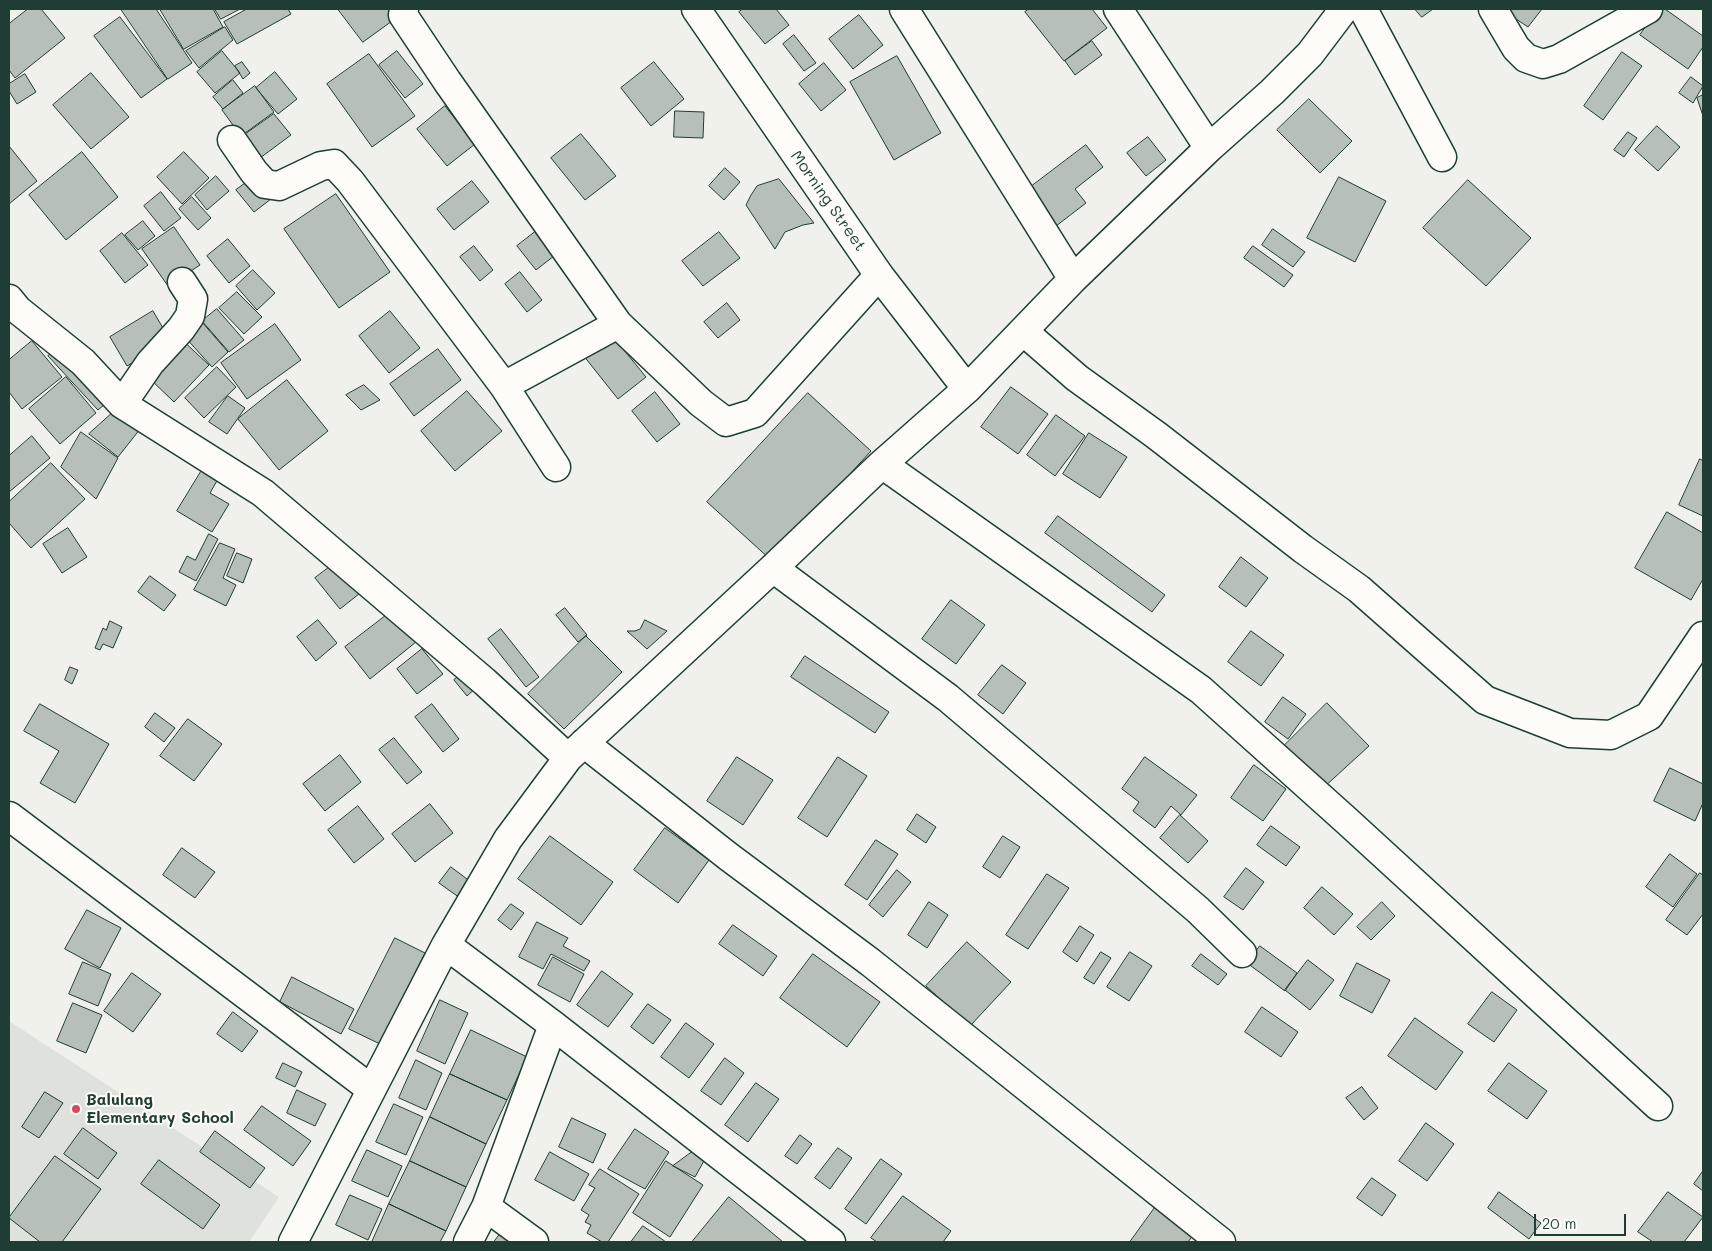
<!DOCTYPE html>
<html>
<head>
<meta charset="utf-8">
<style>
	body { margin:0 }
	#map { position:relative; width:1712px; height:1251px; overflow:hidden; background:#f0f1eb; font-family:Mali,sans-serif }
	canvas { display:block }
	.frame { position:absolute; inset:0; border:10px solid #1f3d34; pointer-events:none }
	.scale { position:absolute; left:1534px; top:1214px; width:92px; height:22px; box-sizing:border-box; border:2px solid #1f3d34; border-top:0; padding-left:6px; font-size:15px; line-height:18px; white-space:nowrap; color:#1f3d34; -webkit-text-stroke:4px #fdfcf7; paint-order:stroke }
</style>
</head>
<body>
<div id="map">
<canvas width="1712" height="1251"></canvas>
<div class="frame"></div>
<div class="scale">20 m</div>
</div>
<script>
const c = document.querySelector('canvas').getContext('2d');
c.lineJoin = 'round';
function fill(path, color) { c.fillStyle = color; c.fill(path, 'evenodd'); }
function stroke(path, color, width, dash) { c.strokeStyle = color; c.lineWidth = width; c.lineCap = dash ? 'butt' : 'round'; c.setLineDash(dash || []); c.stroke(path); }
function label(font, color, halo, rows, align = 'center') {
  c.font = font + ' Mali,sans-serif'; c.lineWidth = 4; c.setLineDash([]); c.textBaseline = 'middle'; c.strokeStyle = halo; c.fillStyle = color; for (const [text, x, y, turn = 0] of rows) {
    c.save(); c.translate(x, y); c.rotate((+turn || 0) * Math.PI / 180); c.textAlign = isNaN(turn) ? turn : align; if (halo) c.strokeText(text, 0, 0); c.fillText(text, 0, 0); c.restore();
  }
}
const built = new Path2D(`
	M9,1021L279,1197L249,1242H9Z`);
const building = new Path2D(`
	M28,9H41L65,38L15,78L9,70V24Z
	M121,9H156L192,63L168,79Z
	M160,9H213L223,27L184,49Z
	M215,9H240L221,19Z
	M247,9H288L291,14L237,44L224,22Z
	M338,9H394L399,16L363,42Z
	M743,9H776L789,25L765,44L739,12Z
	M1029,9H1092L1107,28L1064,61L1025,12Z
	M1415,9H1433L1422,17Z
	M1506,9H1542L1528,27L1504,11Z
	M1659,9H1665L1703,36V47L1688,69L1640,35Z
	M859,15L883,45L853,69L829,39Z
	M120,17L167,79L141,98L94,36Z
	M225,27L233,40L199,68L186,51Z
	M794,35L816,63L804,71L783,44Z
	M1092,41L1102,55L1075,75L1065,61Z
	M222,51L240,73L215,93L197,72Z
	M397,51L423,84L405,98L379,65Z
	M1622,52L1642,66L1603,120L1584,106Z
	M369,54L415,116L372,147L327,84Z
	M897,56L941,133L894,160L850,82Z
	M242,62L250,73L243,79L235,66Z
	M654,62L684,99L651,126L621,88Z
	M824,63L846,90L821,111L799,84Z
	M275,72L297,99L278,114L256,88Z
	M91,73L129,117L91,149L53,105Z
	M25,74L36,92L17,104L9,91V84Z
	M1691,77L1703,86L1693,103L1679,93Z
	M233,80L243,93L223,109L213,97Z
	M255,86L274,112L241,136L222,110Z
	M1703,95V116L1697,98Z
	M1309,99L1352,141L1320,173L1277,130Z
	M445,106L475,144L447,166L417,129Z
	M675,111L704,112L703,138L674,137Z
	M274,114L291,135L260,158L243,136Z
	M1657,126L1680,147L1658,171L1635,150Z
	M1628,132L1637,138L1624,157L1614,150Z
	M581,134L616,176L585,200L551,158Z
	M1148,137L1166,160L1146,176L1127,153Z
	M1086,145L1103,167L1075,189L1086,203L1056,226L1028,189Z
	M9,146L37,181L9,204Z
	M82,152L118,197L66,240L29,195Z
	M184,152L209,178L182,204L157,177Z
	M725,168L740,182L724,200L709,186Z
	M216,176L229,191L207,210L195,195Z
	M254,177L271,199L254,212L236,190Z
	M1339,177L1386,201L1355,262L1307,238Z
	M779,179L814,223L803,225L785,232L775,249L746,205L751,195L757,186Z
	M1468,180L1531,238L1486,286L1423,228Z
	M472,181L489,202L454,230L437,209Z
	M161,192L181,218L164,231L144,206Z
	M336,194L390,272L339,308L284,229Z
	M192,197L211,218L198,230L179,209Z
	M143,221L155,236L138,250L125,235Z
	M174,227L200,265L168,286L142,249Z
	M1273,229L1305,252L1293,267L1262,245Z
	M535,232L554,256L536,270L517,246Z
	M719,232L740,258L703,286L682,261Z
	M122,233L148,265L125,283L100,251Z
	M228,239L250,266L229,283L207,256Z
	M474,246L493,270L480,281L460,257Z
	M1253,246L1293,275L1284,287L1244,258Z
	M253,270L275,293L257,310L236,286Z
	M520,272L542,300L527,312L505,284Z
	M237,292L262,317L244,334L219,308Z
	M727,303L740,320L718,338L704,322Z
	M217,309L244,340L229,352L202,321Z
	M153,311L170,340L127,366L110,337Z
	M390,311L420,348L389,373L359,336Z
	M201,321L228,352L212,367L184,336Z
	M275,324L301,360L247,399L221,363Z
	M610,333L646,377L618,399L583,355Z
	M180,338L209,365L174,402L146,375Z
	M32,341L62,377L22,409L9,392V360Z
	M58,349L112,398L98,410L48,356Z
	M438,349L461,380L414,416L390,384Z
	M217,367L236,387L204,418L185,398Z
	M66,377L96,413L60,444L29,409Z
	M287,380L328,431L279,470L238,419Z
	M364,385L380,400L361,410L346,395Z
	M1011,387L1048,414L1018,454L981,427Z
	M467,391L502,431L455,471L421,431Z
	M655,392L680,424L657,442L632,411Z
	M808,393L871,451L771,560L707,502Z
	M228,396L245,408L227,434L209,422Z
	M118,408L144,424L118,457L89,434Z
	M1056,415L1085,436L1055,476L1027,455Z
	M81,432L118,458L96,499L61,467Z
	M1089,433L1127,457L1100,498L1063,474Z
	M32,436L50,458L9,492V456Z
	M1700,459L1703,461V516L1679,505Z
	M51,463L85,499L31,548L9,523V502Z
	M202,470L218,479L210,493L229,504L212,532L177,511Z
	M1667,512L1703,533V579L1691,600L1635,568Z
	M1058,516L1165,595L1152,612L1045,533Z
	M68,528L87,557L62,573L43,544Z
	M209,534L218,539L196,581L179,572L187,556L195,560Z
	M220,543L235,549L223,578L236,585L226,606L194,590Z
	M237,553L252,559L243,583L227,576Z
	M1241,557L1268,578L1246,607L1219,587Z
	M339,560L364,590L340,609L315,578Z
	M150,576L176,595L164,611L138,592Z
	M951,600L985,625L956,664L922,639Z
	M565,608L587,635L578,642L556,615Z
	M392,611L416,642L370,679L345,647Z
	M318,620L337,643L316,661L297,637Z
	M645,620L667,631L647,649L627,631H635L640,629Z
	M110,621L122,627L113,648L103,644L100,650L95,648L103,628L106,630Z
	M501,629L539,677L526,687L488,639Z
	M1251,631L1284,655L1261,686L1228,662Z
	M586,636L622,672L564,729L528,694Z
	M422,649L443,674L417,694L397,669Z
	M805,656L889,712L875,733L791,677Z
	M1002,665L1026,683L1003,714L978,695Z
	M70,667L78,670L72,684L65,680Z
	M466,671L478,686L467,696L454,680Z
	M1283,697L1306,714L1288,739L1265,722Z
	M1327,703L1369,746L1322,789L1276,754Z
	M40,704L109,744L75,803L40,783L59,751L24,731Z
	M432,704L459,739L443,752L415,717Z
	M155,713L175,728L164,742L145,727Z
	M188,719L222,744L194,781L160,756Z
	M394,738L422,772L407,784L379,750Z
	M340,755L361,782L325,811L303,784Z
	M737,757L773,780L743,825L707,801Z
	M838,757L867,776L827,837L798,818Z
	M1145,757L1197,795L1181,815L1171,806L1155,828L1133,811L1139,802L1122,789Z
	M1254,765L1286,789L1263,821L1231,798Z
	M1670,768L1703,784V803L1695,821L1654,801Z
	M430,804L453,833L415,862L392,834Z
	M358,806L384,839L354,863L328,830Z
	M917,814L936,827L926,843L907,830Z
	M1180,815L1208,841L1188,863L1160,838Z
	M1271,826L1300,847L1286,866L1257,845Z
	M665,828L709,860L678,903L634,870Z
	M550,836L613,882L581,925L518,879Z
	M1003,836L1020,847L1000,878L983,867Z
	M876,840L898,854L867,900L845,885Z
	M182,848L215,872L195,898L163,875Z
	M1670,854L1697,874L1673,907L1646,887Z
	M451,867L471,882L460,898L439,883Z
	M1246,868L1264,882L1243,910L1224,897Z
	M897,870L911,882L883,917L869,905Z
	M1700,873L1703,875V914L1687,935L1666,920Z
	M1047,874L1069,888L1028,949L1006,935Z
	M1322,887L1353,914L1334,935L1304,908Z
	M929,902L948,915L927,948L908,935Z
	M1382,902L1395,916L1371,940L1357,927Z
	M511,904L524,913L511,930L498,920Z
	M87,910L121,928L100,968L65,949Z
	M537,922L568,938L563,946L590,961L584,971L551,954L543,969L519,957Z
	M733,925L777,956L763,976L719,944Z
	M1080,926L1094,935L1077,962L1063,952Z
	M395,938L425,953L380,1044L349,1029Z
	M967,942L1011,982L970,1026L926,986Z
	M1260,946L1297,973L1285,991L1247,963Z
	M1101,952L1111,958L1094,984L1084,978Z
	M1130,952L1152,966L1129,1001L1107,987Z
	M813,954L880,1002L847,1047L780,998Z
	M1201,954L1227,974L1218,985L1192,966Z
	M553,957L584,974L570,1002L538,985Z
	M1308,960L1334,980L1310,1010L1285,990Z
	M83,962L111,974L98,1006L69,994Z
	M1357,963L1390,980L1372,1013L1340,996Z
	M602,971L633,994L608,1027L577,1005Z
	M132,973L161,994L133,1032L104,1011Z
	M292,977L354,1009L341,1034L280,1002Z
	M1492,992L1517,1010L1494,1042L1468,1024Z
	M440,1000L468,1013L445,1064L417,1051Z
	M73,1003L102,1015L86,1053L57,1041Z
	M648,1004L671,1020L653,1044L631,1027Z
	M1262,1007L1298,1032L1281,1057L1245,1032Z
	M233,1012L258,1031L242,1052L217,1034Z
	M1415,1018L1463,1052L1436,1090L1388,1056Z
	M686,1023L714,1044L689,1078L661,1057Z
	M471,1030L527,1057L507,1100L450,1074Z
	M725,1058L744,1073L721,1105L701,1091Z
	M416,1060L442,1073L426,1110L399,1098Z
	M283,1063L302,1072L295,1087L276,1078Z
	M1509,1063L1547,1091L1527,1119L1488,1091Z
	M450,1074L507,1100L486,1144L430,1117Z
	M756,1083L779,1099L748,1142L725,1125Z
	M1362,1087L1378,1108L1364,1120L1346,1098Z
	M297,1090L326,1104L315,1126L287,1113Z
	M45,1092L63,1103L39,1138L22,1127Z
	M394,1104L423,1117L406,1155L376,1142Z
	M262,1106L311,1141L293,1166L244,1130Z
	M430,1117L486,1144L466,1187L410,1161Z
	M572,1118L606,1134L593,1163L559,1147Z
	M1426,1123L1454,1144L1427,1181L1399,1161Z
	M83,1128L117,1153L98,1179L64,1154Z
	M635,1129L669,1152L645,1189L608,1169Z
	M215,1131L265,1168L250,1188L200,1152Z
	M800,1135L812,1144L797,1164L785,1156Z
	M838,1148L852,1158L830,1189L815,1178Z
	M367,1150L402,1166L388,1197L352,1181Z
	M550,1152L589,1174L574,1201L535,1180Z
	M692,1152L705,1159L695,1177L673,1166Z
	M55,1156L101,1189L62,1242H40L9,1218Z
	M881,1159L902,1174L866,1224L845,1209Z
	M159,1160L220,1205L203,1229L141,1184Z
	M410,1161L466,1187L446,1231L389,1204Z
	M666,1161L703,1185L670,1237L633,1213Z
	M600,1169L639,1194L608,1242H602L587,1233L591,1225L585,1222L589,1215L581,1210L595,1188L589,1185Z
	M1703,1171V1191L1694,1184Z
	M1372,1178L1396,1195L1382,1216L1357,1198Z
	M1499,1192L1541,1223L1529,1239L1488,1208Z
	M1668,1192L1703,1217L1684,1242H1653L1638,1232Z
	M350,1195L382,1209L368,1240L336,1225Z
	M903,1196L951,1231L943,1242H877L871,1238Z
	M729,1197L783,1242H692Z
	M1159,1202L1197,1230L1188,1242H1130Z
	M389,1204L446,1231L440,1242H372Z
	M643,1226L666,1242H631Z
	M503,1230L520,1242H494Z`);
const minor = new Path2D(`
	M404,9L403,15L447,81L618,324L701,403L726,422L755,413L879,275
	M696,9L879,275L967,389
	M904,9L1073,279
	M1118,9L1209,148
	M1363,9L1442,157
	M1493,9L1516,48L1526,58L1543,64L1559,59L1648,9
	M232,140L254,172L265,184L279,186L321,166L334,164L350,181L504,386L556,467
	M9,299L18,310L83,362L122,404L263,493L485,682L568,758
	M1023,331L1077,378L1156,435L1303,549L1359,589L1485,700L1570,733L1611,735L1649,716L1703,636
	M504,386L618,324
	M122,404L150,363L181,329L190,316L193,299L182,282
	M882,464L1201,690L1347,821L1658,1106
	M773,568L948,698L1198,910L1242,953
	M584,743L729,857L870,962L1221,1242
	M9,816L371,1089
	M446,945L553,1025L831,1242
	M486,1207L534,1242
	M293,1242L446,945L508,839L568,758L773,568L882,464L967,389L1073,279L1209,148L1272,92L1310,54L1344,9
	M468,1242L486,1207L553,1025`);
const markers = [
	[76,1109,5,"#d1495b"]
];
const streetNames = [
	["Morning Street",828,201,55]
];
const poiNames = [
	["Balulang",86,1100],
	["Elementary School",86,1118]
];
fill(built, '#dfe2dc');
fill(building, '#b6bfb8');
stroke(building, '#1f3d34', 1);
stroke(minor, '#1f3d34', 31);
stroke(minor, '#fdfcf7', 28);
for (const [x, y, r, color] of markers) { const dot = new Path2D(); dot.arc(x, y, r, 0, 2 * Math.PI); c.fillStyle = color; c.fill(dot); stroke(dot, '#fdfcf7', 2); }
label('16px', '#1f3d34', '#fdfcf7', streetNames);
label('bold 16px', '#1f3d34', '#fdfcf7', poiNames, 'left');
</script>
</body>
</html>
